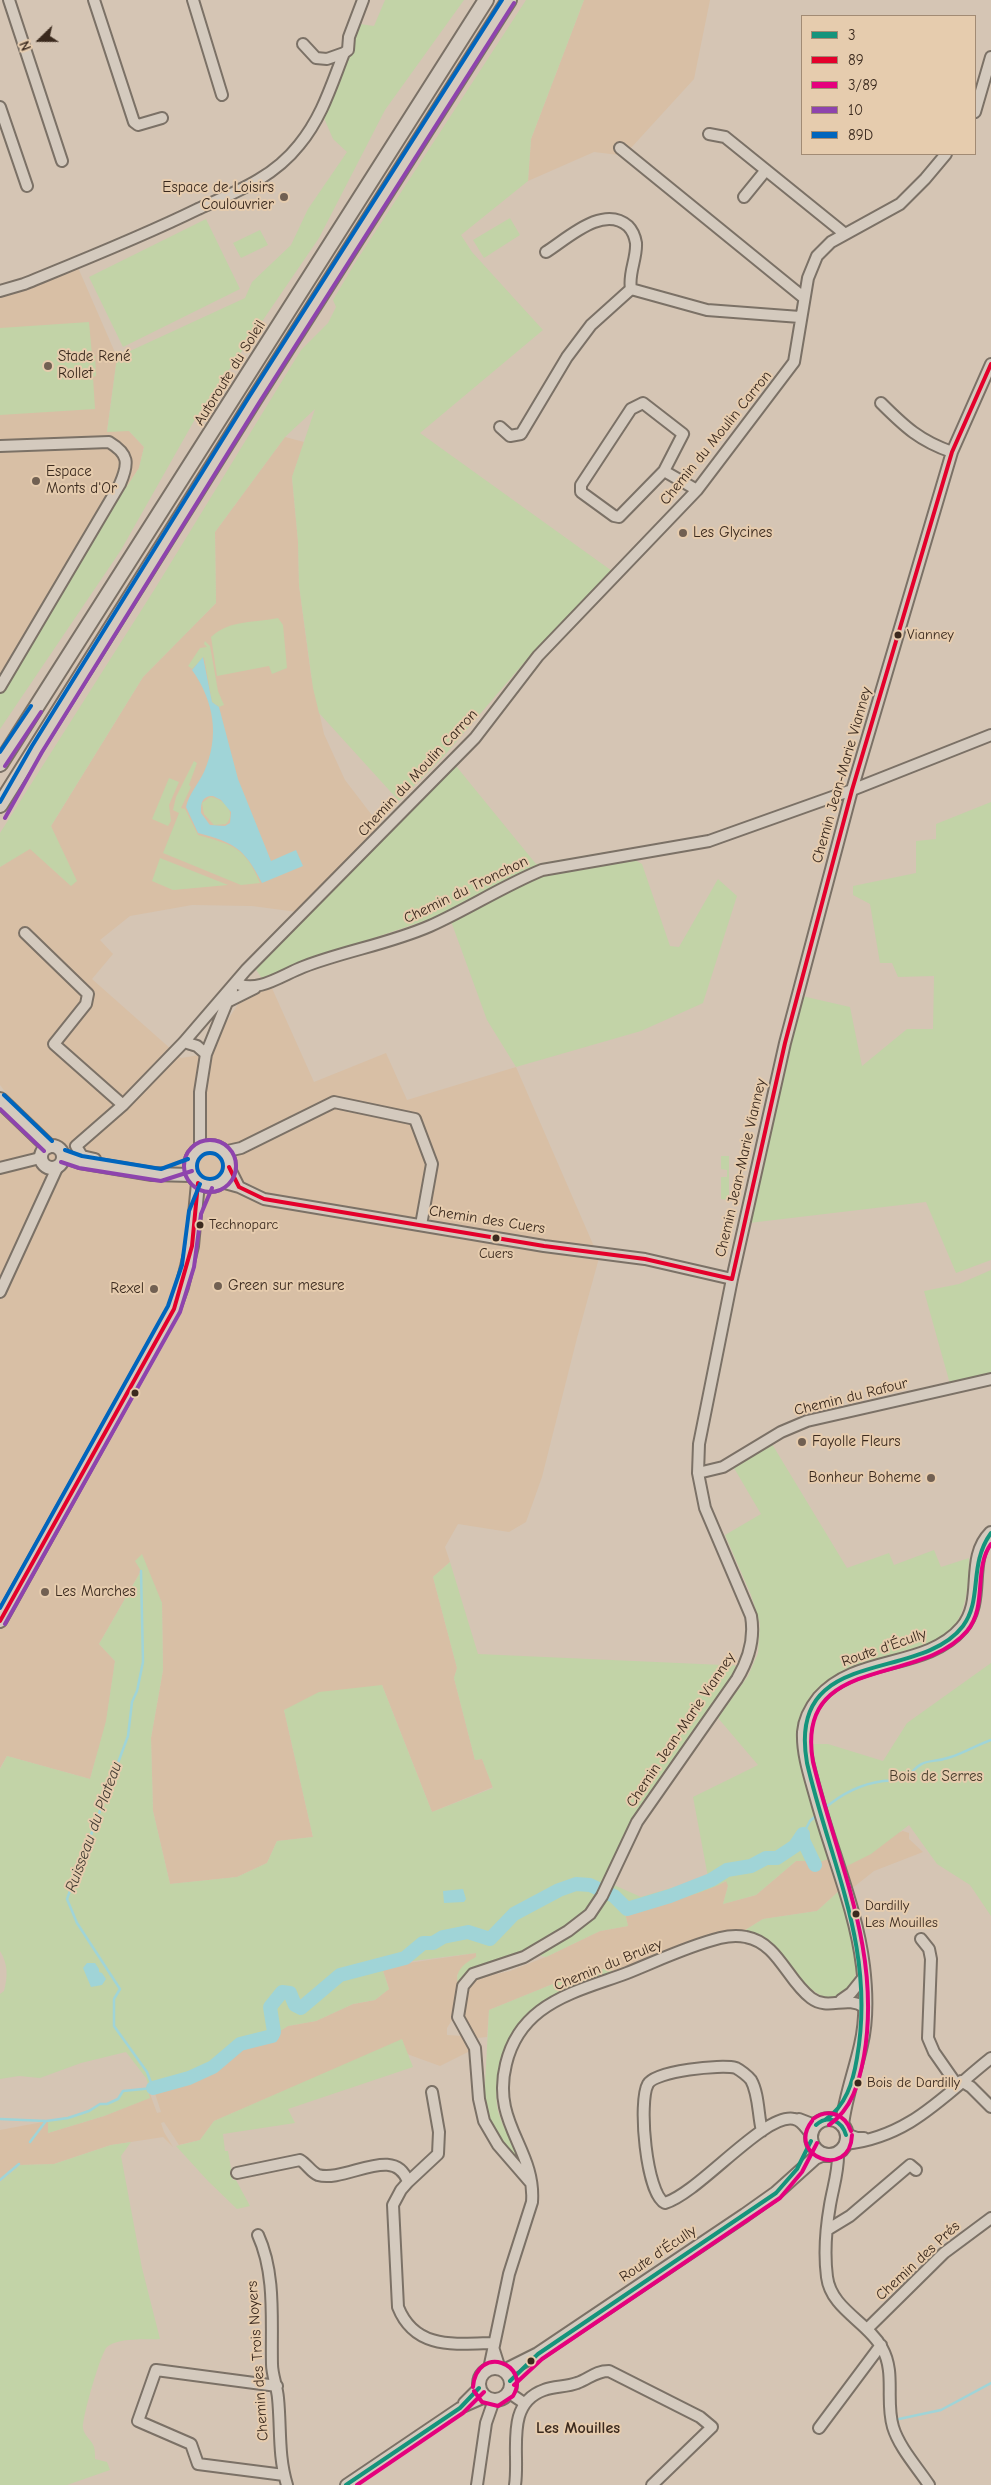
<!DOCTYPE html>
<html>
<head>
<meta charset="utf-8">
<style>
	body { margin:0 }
	#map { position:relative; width:991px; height:2485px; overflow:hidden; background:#d5c5b4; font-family:"Comic Neue",sans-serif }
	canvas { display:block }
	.legend { position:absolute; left:801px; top:15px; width:175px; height:140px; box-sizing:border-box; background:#e6ccae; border:1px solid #a28b74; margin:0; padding:6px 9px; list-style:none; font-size:15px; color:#3b2a1e }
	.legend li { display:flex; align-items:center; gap:10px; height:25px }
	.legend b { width:25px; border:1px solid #a28b74 }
	.north { position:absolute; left:15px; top:15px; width:50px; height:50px; -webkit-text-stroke:4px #e6ccae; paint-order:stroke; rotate:248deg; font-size:14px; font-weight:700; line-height:20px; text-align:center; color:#3b2a1e }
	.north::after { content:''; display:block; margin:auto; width:18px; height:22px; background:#3b2a1e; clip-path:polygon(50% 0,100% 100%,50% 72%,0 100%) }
</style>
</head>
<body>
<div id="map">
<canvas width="991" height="2485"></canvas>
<ul class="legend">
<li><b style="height:6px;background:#15947c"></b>3</li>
<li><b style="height:6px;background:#e4002b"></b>89</li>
<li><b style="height:6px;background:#e5007d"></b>3/89</li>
<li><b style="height:6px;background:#8e44ad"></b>10</li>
<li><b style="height:6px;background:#0065bd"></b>89D</li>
</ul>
<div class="north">N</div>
</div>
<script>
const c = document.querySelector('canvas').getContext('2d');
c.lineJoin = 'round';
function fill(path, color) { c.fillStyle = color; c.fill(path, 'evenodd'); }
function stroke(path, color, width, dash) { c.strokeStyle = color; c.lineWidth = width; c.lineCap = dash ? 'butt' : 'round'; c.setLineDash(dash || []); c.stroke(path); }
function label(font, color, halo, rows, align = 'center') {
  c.font = font + ' "Comic Neue",sans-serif'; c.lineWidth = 4; c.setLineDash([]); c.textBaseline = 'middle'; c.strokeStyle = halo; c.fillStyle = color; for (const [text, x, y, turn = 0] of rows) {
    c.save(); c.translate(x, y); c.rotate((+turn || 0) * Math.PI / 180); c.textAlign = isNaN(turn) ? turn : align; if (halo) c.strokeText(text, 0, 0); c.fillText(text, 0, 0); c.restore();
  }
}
const built = new Path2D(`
	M584,0H710L694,79L630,149L619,155L594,152L528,181L531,139Z
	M76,263L117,357L107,431H129L144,447L139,468L82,554L0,690V291Z
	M285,437L304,442L292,478L298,541L299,585L311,675L324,734L345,780L381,827L297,912L252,906L192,905L130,916L100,940L113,954L92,979L181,1058L206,1054L238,1004L271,986L314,1082L386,1053L407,1100L516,1067L599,1258L577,1338L542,1477L526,1522L509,1532L458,1524L445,1547L450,1562L433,1577L457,1668L454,1678L475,1760L482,1759L493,1787L432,1812L382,1685L284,1710L313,1837L277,1841L267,1863L237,1877L170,1884L153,1811L151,1738L163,1670L162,1603L141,1571L99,1644L115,1661L106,1723L90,1779L7,1756L0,1768V1114L10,1098L0,1085V867L30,848L70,885L51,826L143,677L216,603L215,532Z
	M903,1831L909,1833V1839L923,1852L874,1871L850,1890L838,1883L839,1891L817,1911L763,1919L742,1932L613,1974L585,1971L489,2010L487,2037L477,2038L465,2018L464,2008L457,2005L452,2020L447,2028V2035L463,2036L472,2045L468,2052L440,2066L407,2054L402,2040L214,2121L200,2140L179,2145L164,2122L161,2123L164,2132L173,2147L163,2137L111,2145L54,2164L20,2165L0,2182V2130L48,2121V2133L104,2116L149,2098V2091L157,2113L161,2112L154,2090L191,2079L220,2068L247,2045L271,2039L275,2033L288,2026L316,2021L353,2004L375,2000L389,1989L382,1967L476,1953V1957L457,1975L458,1985L478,1978L510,1971L548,1956L600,1931L628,1926L624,1908L637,1910L700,1892L727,1881L728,1886L723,1904L756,1895L796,1861L830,1858Z`);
const green = new Path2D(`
	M385,0H464L385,110L319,238L194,421L121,550L0,729V690L82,554L139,468L144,447L129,431L107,432L117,357L245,298L252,282L291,245L308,209L347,152L333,139L324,118L360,24L374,26Z
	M526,0H584L531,139L528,181L461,235L472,252L543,330L420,433L612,571L529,657L444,756L399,801L319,713L313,688L299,585L298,541L292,477L315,409L285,437L215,532L216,603L143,677L51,826L77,881L71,886L30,849L0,867V833L156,587L301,350L328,323L336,307L333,300L355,263Z
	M510,218L520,235L484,258L473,240Z
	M206,219L240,289L123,347L89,277Z
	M260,230L268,245L241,258L233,243Z
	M89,322L92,355H95L96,376L93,377L95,409L0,415V328Z
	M278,618L283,625L287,668L272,674L269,666L217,676L211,637C230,619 257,623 278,618Z
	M205,641L210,646L218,691L224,705L219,707L212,702L204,657L192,669L188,666L200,648L207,647L204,644Z
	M194,761L197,763L189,785L191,787L181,808L185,809L198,835C233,845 245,847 260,883L241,885L163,853L179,813L173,810L176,797Z
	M456,766L536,864L618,850L642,864L670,946L679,947L718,879L737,896L703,1003L641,1031L516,1067L487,1020L448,913L311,959L263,980L255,968Z
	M169,778L179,782L169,805L171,821L168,826L152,819Z
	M210,797C222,798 238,812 226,824L214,825L204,814L202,803Z
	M991,802V1260L956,1273L926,1202L749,1223L802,996L850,1007L862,1066L907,1029H933L934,976L898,977L892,963H880L870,904L853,895V886L916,873V841L936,839V824Z
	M160,858L228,885L173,890L152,881Z
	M721,1156H729V1200L721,1199V1177H727V1170L721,1169Z
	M991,1270V1376L950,1384L924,1291L959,1284Z
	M772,1444L847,1568L889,1553L894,1565L934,1550L941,1567L969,1558C968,1587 968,1617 943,1638C937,1643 923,1645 915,1648C864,1664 791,1674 800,1744H828L883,1761L907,1723L991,1663V1916L970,1885L937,1864L909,1825L871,1854L835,1872L830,1858L811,1866L809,1861H796L756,1895L723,1904L728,1886L726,1881C712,1891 639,1912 624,1909L628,1926L600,1931L546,1957L541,1956L537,1950L459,1986C453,1971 465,1963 476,1957V1953L381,1965L389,1989L375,2000L353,2004L316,2021L288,2026L268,2039L240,2044L213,2067L189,2078L150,2089L146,2078L126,2052L81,2063L40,2078L19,2076L0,2079V1994L4,1991C8,1976 8,1964 0,1951V1769L7,1756L90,1779L106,1721L115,1661L99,1644L141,1571L135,1561L142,1554L162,1603L163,1670L151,1738L153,1811L170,1884L237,1877L267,1863L277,1841L313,1837L284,1710L319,1692L382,1685L432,1812L493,1788L482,1759L475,1760L454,1678L457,1668L433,1577L450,1562L478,1654L745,1666L637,1822L606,1892L614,1885L641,1897L708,1877L693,1797L758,1765L718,1718L748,1676L758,1653L760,1624L751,1595L725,1535L761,1514L734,1468Z
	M839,1891L856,1961C857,1971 855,1982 847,1990C820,2017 795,1967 779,1951C768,1941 757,1933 742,1932L763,1919L817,1911Z
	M611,1968L613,1974C561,1995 511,2006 499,2069C497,2083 495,2098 498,2111C503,2130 516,2149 524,2167L513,2159L491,2127L484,2103L489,2010L585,1971Z
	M402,2039L413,2067L288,2109L295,2123L223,2134L225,2151H228L233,2180H236L250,2206L237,2209L208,2181L176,2146L200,2140L214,2121Z
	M136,2089L148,2090L150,2098L104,2116L48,2133V2121L80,2114L100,2104H107L118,2099L123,2091Z
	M131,2142L121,2156L142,2268L160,2339C145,2340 119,2337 107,2347C101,2352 82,2418 83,2428C84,2436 92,2440 94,2447C95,2450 95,2455 95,2459L107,2462L110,2470L67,2485H0V2182L20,2165L54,2164L111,2145Z`);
const water = new Path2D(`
	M203,657L212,702L219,707L238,779L271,861L296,850L303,866L262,883C244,848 235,843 198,833L186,807C189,794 198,784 204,772C220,736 214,701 192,670ZM213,796L221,800L231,812L230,823L225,826L210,825L201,813C201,804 201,796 213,796Z
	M463,1889L466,1899L464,1902L444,1903L443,1891Z
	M87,1963H95L99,1969V1972L102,1973L106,1979L102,1985L91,1987L83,1968Z`);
const stream = new Path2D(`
	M824,1809C841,1794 861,1784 883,1781C891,1780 898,1781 906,1779C925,1755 927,1765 951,1757C964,1753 977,1745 991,1740
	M803,1834L810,1821L818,1814
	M0,2119L46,2121L68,2118L89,2111L100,2104H107L118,2099L123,2091L153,2088L147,2072L114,2026V1999L120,1989L77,1923L67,1899L128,1736L132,1702L137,1691L143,1662L141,1571
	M30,2142L46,2121
	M0,2180L19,2164
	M899,2419L941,2410L991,2383`);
const river = new Path2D(`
	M803,1834V1840L815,1865
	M153,2088L189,2078L213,2067L240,2044L272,2036L274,2032L270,2007L282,1992L290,1993L295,2005L301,2008L340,1975L405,1958L423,1943H433L443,1937L468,1932L490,1939L514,1914L559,1890L576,1884L590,1885L614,1896L627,1909L670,1896L711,1880L727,1870L751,1866L766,1858H777L795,1846L803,1834`);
const minor = new Path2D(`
	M9,0L62,161
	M94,0L134,122L138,125L162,118
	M193,0L222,95
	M303,44L316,58L327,59L344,53
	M0,107L27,186
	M975,112L991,57
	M709,134L725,137L845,234
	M620,148L803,297
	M744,197L766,170
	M546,252C567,239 603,204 628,226C632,230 635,237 636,243C637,259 628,273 631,289
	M0,291L24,284C83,260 141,237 198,209C236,192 273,178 299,145C322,117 331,86 344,53L348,50L349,37L363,0
	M881,403C905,427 920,441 952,452
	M500,427L510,436L521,434L567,357L591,325L631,289L707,310L800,317
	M0,446L109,442C129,454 129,463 120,484L0,687
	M664,471L619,517L614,516L581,492V485L631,409L643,403L683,434L664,471L697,490
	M25,933L88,994L86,1004L54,1044L123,1105
	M236,983C257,994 282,975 303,967C344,951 389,944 430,926C468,909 503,886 542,870L709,841L852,790L991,735
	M227,1002L255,988
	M184,1042L197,1046L206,1054
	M200,1149V1092L206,1054L232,990
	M223,1152L241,1148L334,1102L415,1119L432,1164L421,1225
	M95,1159L82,1156L76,1146L123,1105L184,1042L246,970L475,738L538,656L697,490L794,362L808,278L817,256L831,242L900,204L925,179L946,154
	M229,1167L239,1187
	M0,1168L40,1158
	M221,1182L239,1187L264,1199L544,1246L645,1259L732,1279
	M0,1292L57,1168
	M698,1473L723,1467L781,1432L807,1421L991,1379
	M921,1939L929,1949L931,1959L928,2038L934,2052L957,2085
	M841,2000L851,1993L863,1978
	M961,2081L971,2087L991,2107
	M799,2119L812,2124L819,2122
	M762,2131C758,2116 759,2094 751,2080C748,2076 740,2070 736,2068C721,2064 655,2071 648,2084C638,2101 646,2194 665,2203C699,2193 765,2112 794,2119C802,2120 806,2129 811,2134
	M846,2134L857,2138H864
	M845,2144C910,2137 943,2096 991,2058
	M838,2152C839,2170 833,2187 830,2205C826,2228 824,2254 827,2277C831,2309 868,2322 882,2348C896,2373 885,2400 893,2427C899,2447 917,2467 929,2485
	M237,2173L300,2160C307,2164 311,2172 318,2175C346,2183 395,2143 408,2182L401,2190L393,2205L398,2307C415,2350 455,2344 494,2343
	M408,2182L438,2154L439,2132L432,2092
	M530,2182L498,2145L484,2121L479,2099L475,2048L458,2017L463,1986L473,1974L524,1957L568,1931L590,1914L602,1896L637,1822L737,1679C749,1659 755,1639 751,1616L705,1508L698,1473L699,1444L732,1279L785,1043L852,790L952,452L991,364
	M827,2230L850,2216L910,2165L916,2170
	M258,2235C276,2274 271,2322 272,2364C272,2375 277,2386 278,2398C281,2427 278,2456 287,2485
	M867,2329L944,2253L991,2218
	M493,2347L500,2369
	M489,2369L509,2274L532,2202C536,2149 491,2124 506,2064C511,2043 523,2024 540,2011C565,1992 598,1984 627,1973C657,1961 688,1946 720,1938C728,1936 737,1935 746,1937C778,1943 787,1980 811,1998C828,2011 847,1995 864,2007
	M277,2386L156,2370L138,2421L191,2444L198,2464L284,2475
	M508,2392L524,2403
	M464,2403L479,2388
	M819,2428L881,2345
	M346,2485L460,2408L485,2397
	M477,2485L486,2423L494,2400
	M515,2485C520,2453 504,2404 544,2390C554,2386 567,2387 577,2383C589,2379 595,2371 609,2371L700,2417L712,2427L652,2485`);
const major = new Path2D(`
	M41 1157a11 11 0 1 1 22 0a11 11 0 1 1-22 0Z
	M190 1166a20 20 0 1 1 40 0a20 20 0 1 1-40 0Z
	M63,1156L80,1162L152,1174L191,1175
	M0,1621L174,1309L182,1287L192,1246L198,1183
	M811 2137a18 18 0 1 1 36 0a18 18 0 1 1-36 0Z
	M842,2125C845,2098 855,2072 861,2045C867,2020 866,1991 863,1966C856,1909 832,1854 817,1799C811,1777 803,1754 804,1732C805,1720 811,1708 819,1698C856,1655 926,1670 962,1628C986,1600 965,1559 991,1533
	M479 2384a16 16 0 1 1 32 0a16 16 0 1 1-32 0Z
	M504,2371L538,2354L745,2215L776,2193L815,2158L824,2154`);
const highway = new Path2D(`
	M0,764L486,0
	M0,805L254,400L509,0
	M0,1100L48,1146`);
const bus1 = new Path2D(`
	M825,2120C846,2106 853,2082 857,2058C876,1948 831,1866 807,1763C786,1644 919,1684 963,1626C983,1599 968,1565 991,1533
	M816,2125C828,2114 842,2121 846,2135
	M510,2381L538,2354L776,2193L797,2169L811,2141
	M346,2485L460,2408L479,2388`);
const bus2 = new Path2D(`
	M229,1167L239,1187L264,1199L544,1246L645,1259L732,1279
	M732,1279L785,1043L852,790L952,452L991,364
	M0,1621L174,1309L192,1246L198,1183`);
const bus3 = new Path2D(`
	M813,2119C828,2108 845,2114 851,2131
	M812,2121C785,2156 850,2181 852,2135
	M829,2125C852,2109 859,2083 864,2056C882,1951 837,1862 813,1762C794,1653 920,1687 967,1631C988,1606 973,1569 991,1544
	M514,2385L542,2359L780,2198L802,2172L817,2143
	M473,2387C477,2343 532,2364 513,2396L498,2406L482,2402L474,2391
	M357,2485L463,2413L484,2392`);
const bus4 = new Path2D(`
	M5,766L41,712
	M5,818L42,752L259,403L514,3
	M0,1109L44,1151
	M184 1166a26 26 0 1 1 52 0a26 26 0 1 1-52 0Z
	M61,1162L79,1168L161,1181L192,1171
	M5,1624L180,1312L194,1267L201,1214L212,1188`);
const bus5 = new Path2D(`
	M0,752L31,706
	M0,802L32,746L249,397L502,0
	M4,1095L52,1141
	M65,1150L82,1156L161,1169L188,1159
	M197 1166a13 13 0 1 1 26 0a13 13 0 1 1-26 0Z
	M0,1608L168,1306L182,1265L189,1211L200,1184`);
const markers = [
	[284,197,5,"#716052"],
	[48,366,5,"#716052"],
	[36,481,5,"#716052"],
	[683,533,5,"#716052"],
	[898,635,4.5,"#3b2a1e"],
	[200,1225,4.5,"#3b2a1e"],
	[496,1238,4.5,"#3b2a1e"],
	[218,1286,5,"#716052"],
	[154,1289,5,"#716052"],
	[135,1393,4.5,"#3b2a1e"],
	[802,1442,5,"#716052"],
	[931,1478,5,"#716052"],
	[45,1592,5,"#716052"],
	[856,1914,4.5,"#3b2a1e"],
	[858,2083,4.5,"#3b2a1e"],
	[531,2361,4.5,"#3b2a1e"]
];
const busNames = [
	["Vianney",907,635],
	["Technoparc",209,1225],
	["Cuers",496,1254,"center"],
	["Dardilly",865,1906],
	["Les Mouilles",865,1923],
	["Bois de Dardilly",867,2083]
];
const poiNames = [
	["Espace de Loisirs",274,188,"right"],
	["Coulouvrier",274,205,"right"],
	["Stade René",58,357],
	["Rollet",58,374],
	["Espace",46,472],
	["Monts d'Or",46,489],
	["Les Glycines",693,533],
	["Green sur mesure",228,1286],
	["Rexel",144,1289,"right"],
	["Fayolle Fleurs",812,1442],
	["Bonheur Boheme",921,1478,"right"],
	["Les Marches",55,1592]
];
const streetNames = [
	["Autoroute du Soleil",230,373,-58],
	["Chemin du Moulin Carron",716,438,-51],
	["Chemin du Moulin Carron",418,773,-47],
	["Chemin Jean-Marie Vianney",842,775,-74],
	["Chemin du Tronchon",466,890,-26],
	["Chemin Jean-Marie Vianney",741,1168,-77],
	["Chemin des Cuers",487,1220,9],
	["Chemin du Rafour",851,1397,-14],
	["Route d'Écully",884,1648,-19],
	["Chemin Jean-Marie Vianney",681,1730,-56],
	["Chemin du Bruley",608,1965,-22],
	["Route d'Écully",658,2254,-34],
	["Chemin des Prés",918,2261,-43],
	["Chemin des Trois Noyers",258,2361,-94]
];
const parkNames = [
	["Bois de Serres",936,1777]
];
const waterNames = [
	["Ruisseau du Plateau",94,1827,-70]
];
const neighbourhoodNames = [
	["Les Mouilles",578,2428]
];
fill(built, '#d8bfa5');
fill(green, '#c2d3a7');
fill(water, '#a0d4d7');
stroke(stream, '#a0d4d7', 2.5);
stroke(river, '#a0d4d7', 14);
stroke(minor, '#7b7166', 14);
stroke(major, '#7b7166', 16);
stroke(highway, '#7b7166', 18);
stroke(minor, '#d4cabe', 10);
stroke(major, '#d4cabe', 12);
stroke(highway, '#d4cabe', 14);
stroke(bus1, '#15947c', 4);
stroke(bus2, '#e4002b', 4);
stroke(bus3, '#e5007d', 4);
stroke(bus4, '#8e44ad', 4);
stroke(bus5, '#0065bd', 4);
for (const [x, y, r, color] of markers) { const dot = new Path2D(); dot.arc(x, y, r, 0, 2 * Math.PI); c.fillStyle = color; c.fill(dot); stroke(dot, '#e6ccae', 2); }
label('14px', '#3b2a1e', '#e6ccae', busNames, 'left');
label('15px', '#3b2a1e', '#e6ccae', poiNames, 'left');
label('15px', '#3b2a1e', '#e6ccae', streetNames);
label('15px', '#473c2b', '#e6ccae', parkNames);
label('italic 16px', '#433c32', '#e6ccae', waterNames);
label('bold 16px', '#3b2a1e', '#e6ccae', neighbourhoodNames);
</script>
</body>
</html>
